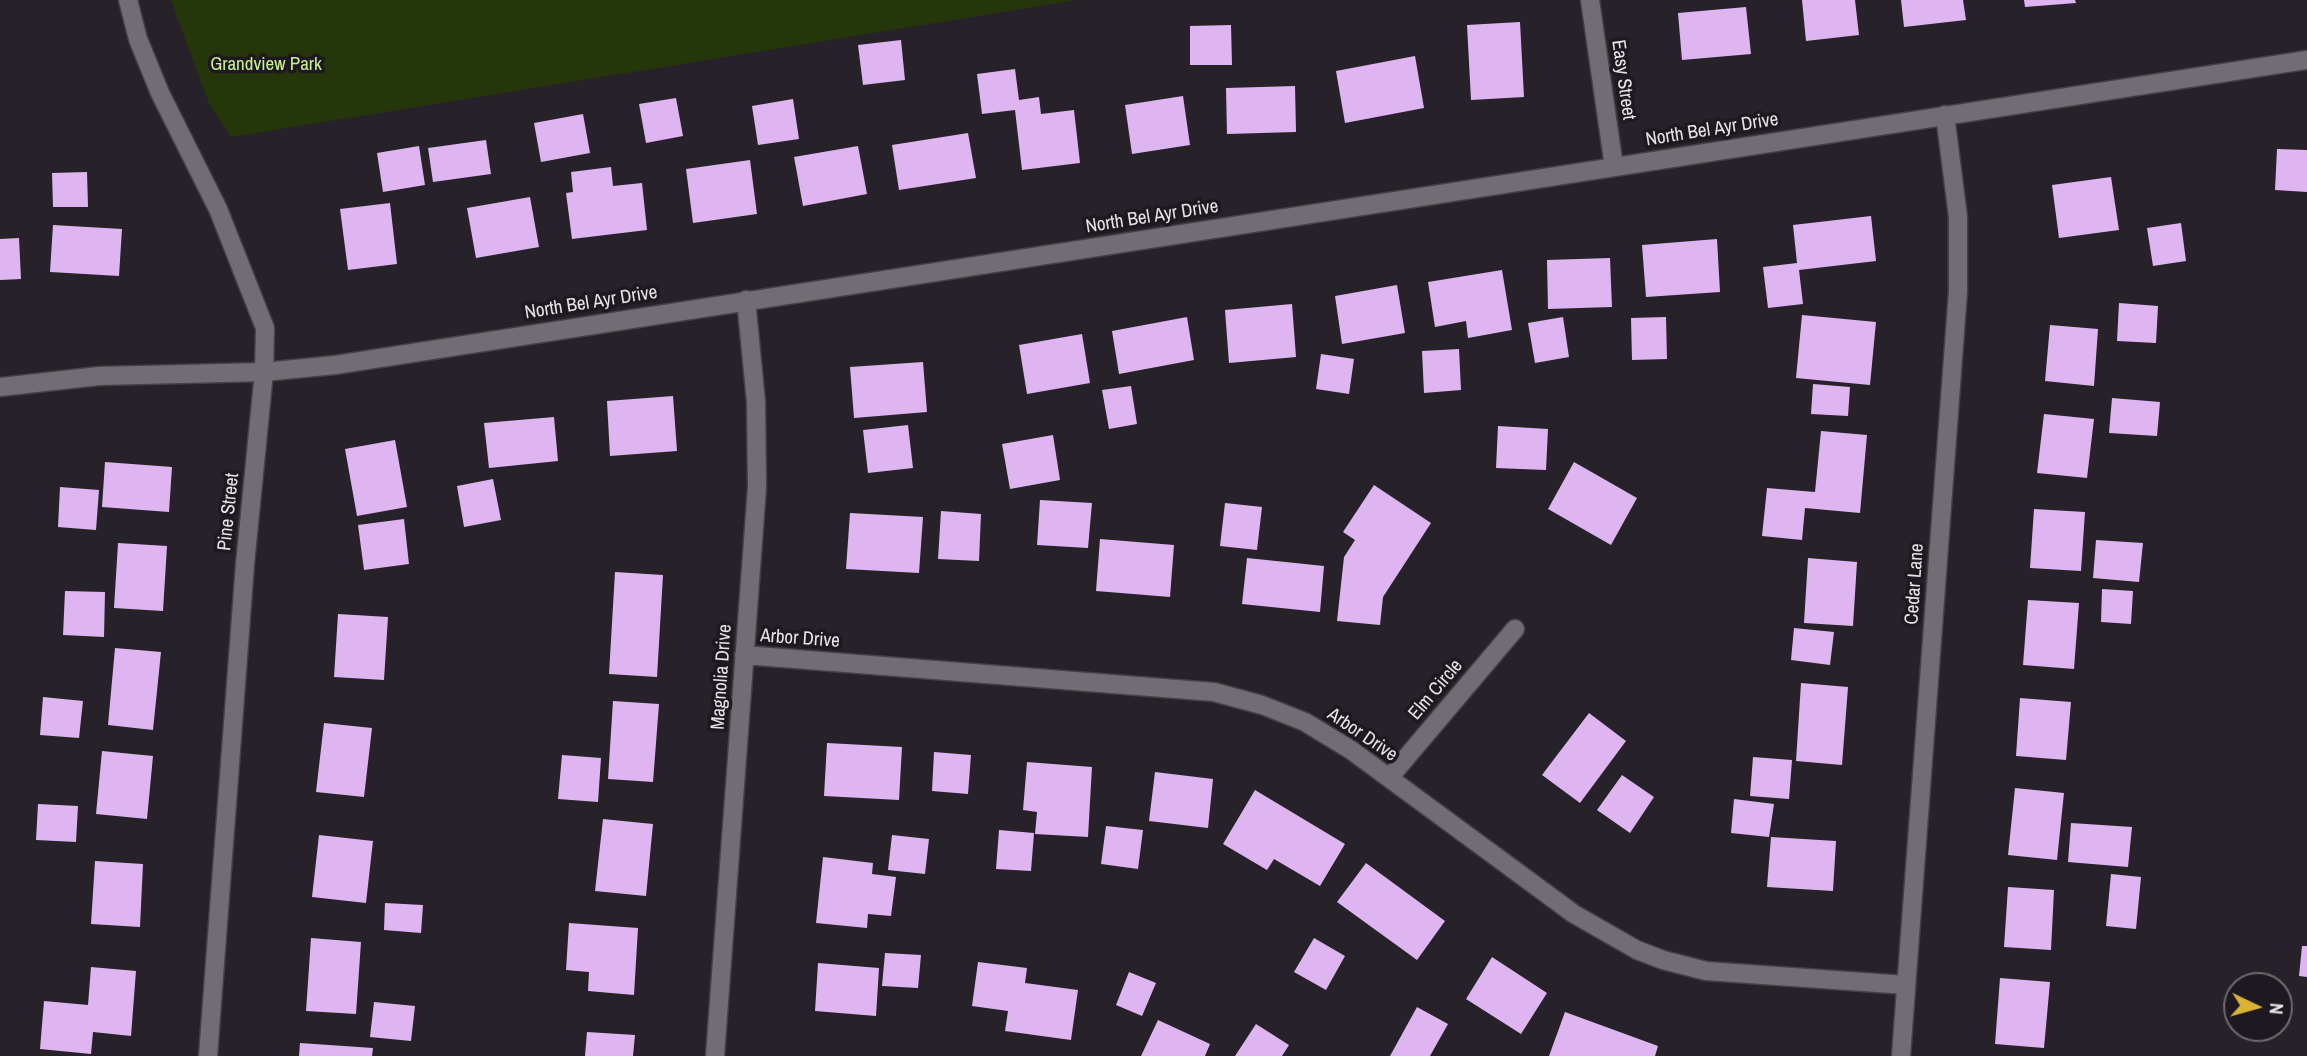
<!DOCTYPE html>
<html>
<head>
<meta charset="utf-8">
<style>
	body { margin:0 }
	#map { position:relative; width:2307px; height:1056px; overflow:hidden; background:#272229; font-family:"Archivo Narrow",sans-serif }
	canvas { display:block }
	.north { position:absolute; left:2223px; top:972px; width:70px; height:70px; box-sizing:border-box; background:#1e1920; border:2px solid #6e6a70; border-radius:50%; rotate:95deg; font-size:19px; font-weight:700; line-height:28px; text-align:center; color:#e7e4e9 }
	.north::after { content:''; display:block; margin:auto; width:24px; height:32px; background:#d9b334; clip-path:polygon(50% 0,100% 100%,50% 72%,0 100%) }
</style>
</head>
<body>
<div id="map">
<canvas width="2307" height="1056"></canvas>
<div class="north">N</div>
</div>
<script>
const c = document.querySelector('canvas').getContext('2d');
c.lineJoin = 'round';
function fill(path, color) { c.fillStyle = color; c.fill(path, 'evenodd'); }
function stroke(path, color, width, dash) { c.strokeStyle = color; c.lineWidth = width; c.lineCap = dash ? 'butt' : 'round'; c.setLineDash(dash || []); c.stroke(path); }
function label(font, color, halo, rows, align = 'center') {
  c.font = font + ' "Archivo Narrow",sans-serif'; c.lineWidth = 7; c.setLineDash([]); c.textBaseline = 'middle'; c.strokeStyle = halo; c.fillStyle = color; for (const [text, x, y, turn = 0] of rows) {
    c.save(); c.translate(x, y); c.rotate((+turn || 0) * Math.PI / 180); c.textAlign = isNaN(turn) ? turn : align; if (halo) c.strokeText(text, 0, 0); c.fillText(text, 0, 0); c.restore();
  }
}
const green = new Path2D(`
	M171,0H1077L231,137L209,103Z`);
const building = new Path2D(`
	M1802,0H1855L1859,35L1806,41Z
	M1901,0H1963L1966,20L1904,27Z
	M2024,0H2075L2076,3L2025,7Z
	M1746,7L1751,54L1682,60L1678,13Z
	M1520,22L1524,97L1471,100L1467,25Z
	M1231,25L1232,65H1190V26Z
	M901,40L905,80L863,85L858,45Z
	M1415,56L1424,108L1345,123L1336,71Z
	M1015,69L1019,100L1039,97L1041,114L1074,110L1080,163L1022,170L1015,110L982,114L977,74Z
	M1295,86L1296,132L1227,134L1226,88Z
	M1183,96L1190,145L1132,154L1125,105Z
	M676,98L683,136L646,143L639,104Z
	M793,99L799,139L758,145L752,106Z
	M583,114L590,153L541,162L534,123Z
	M968,133L976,178L899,190L892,145Z
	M486,140L491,174L433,182L428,148Z
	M419,146L425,185L383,192L377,153Z
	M858,146L867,194L803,206L794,157Z
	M2277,149L2307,150V192L2275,190Z
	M750,160L757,214L693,223L686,169Z
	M611,167L613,186L642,183L647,230L572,239L566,193L573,192L571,172Z
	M87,172L88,207H53L52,173Z
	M2111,177L2119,230L2059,238L2052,185Z
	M530,197L539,247L476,258L467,208Z
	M390,203L397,264L348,270L340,209Z
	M1871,216L1876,261L1799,270L1803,304L1768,308L1763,267L1797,263L1793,225Z
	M2181,223L2186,261L2153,266L2147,228Z
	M53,225L122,229L119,276L50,272Z
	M19,238L21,279L0,280V239Z
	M1717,239L1720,292L1646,297L1642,245Z
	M1610,258L1612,307L1548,309L1547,260Z
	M1502,270L1512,330L1468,338L1466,321L1435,327L1428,282Z
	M1397,285L1405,333L1342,344L1335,296Z
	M2119,303L2158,306L2156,343L2117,341Z
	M1292,304L1296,357L1229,363L1225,310Z
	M1802,315L1876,322L1870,385L1796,378Z
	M1187,317L1194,360L1119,374L1112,331Z
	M1563,317L1569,357L1535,363L1528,323Z
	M1666,317L1667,359L1632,360L1631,318Z
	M2050,325L2098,329L2094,386L2045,381Z
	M1082,334L1090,383L1027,394L1019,345Z
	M1459,349L1461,390L1424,393L1422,351Z
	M1321,354L1354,359L1349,394L1316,389Z
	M923,362L927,412L854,418L850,367Z
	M1813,384L1850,387L1848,416L1811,414Z
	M1131,386L1137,424L1109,429L1102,390Z
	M673,396L677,451L610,456L607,401Z
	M2112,398L2160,402L2157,436L2109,433Z
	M2044,414L2094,419L2087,478L2037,473Z
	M554,417L558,461L489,468L484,423Z
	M908,425L913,468L868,473L863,430Z
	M1498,426L1548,429L1546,470L1496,468Z
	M1821,431L1867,435L1860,513L1805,508L1802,540L1762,536L1767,488L1815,492Z
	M1053,435L1060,480L1010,489L1002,444Z
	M395,440L407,507L357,516L345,449Z
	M105,462L172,467L169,512L102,507Z
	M1574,462L1637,498L1611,545L1548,509Z
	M493,479L501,520L464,527L457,486Z
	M1374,485L1431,523L1383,597L1380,625L1337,621L1344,557L1355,540L1343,532Z
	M60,487L99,490L96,530L58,527Z
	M1040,500L1092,503L1088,548L1037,545Z
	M1225,503L1262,507L1257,550L1220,546Z
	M2034,509L2085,512L2081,571L2030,568Z
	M941,511L981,514L979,561L938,559Z
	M850,513L923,517L919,573L846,569Z
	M404,519L409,564L364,570L358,525Z
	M1100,539L1174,545L1170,597L1096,591Z
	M2096,540L2143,543L2139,582L2093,578Z
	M118,543L167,546L163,611L114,608Z
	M1247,558L1324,566L1320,612L1242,604Z
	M1808,558L1857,562L1853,626L1804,623Z
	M615,572L663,575L657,677L609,674Z
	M2102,589L2133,591L2131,624L2101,622Z
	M65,591L105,592L104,637L63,635Z
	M2028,600L2079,603L2074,669L2023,665Z
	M338,614L388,617L384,680L334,677Z
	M1794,628L1834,632L1830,665L1791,660Z
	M115,648L161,652L153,730L108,725Z
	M1801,683L1848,687L1842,765L1796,761Z
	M43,697L83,701L79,738L40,735Z
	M2020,698L2071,702L2066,760L2016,756Z
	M613,701L659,704L653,782L608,779Z
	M1589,713L1626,741L1580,803L1542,775Z
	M324,723L372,728L364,797L316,792Z
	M827,743L902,747L899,800L824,796Z
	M102,751L153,756L147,819L96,814Z
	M934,752L971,755L968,794L932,791Z
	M562,755L601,758L598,802L558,799Z
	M1753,757L1792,760L1789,799L1750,796Z
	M1027,762L1092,767L1088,837L1035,834L1037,812L1023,810Z
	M1155,772L1213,779L1208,828L1149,821Z
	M1622,775L1654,797L1630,833L1597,810Z
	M2015,788L2064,793L2057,860L2008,855Z
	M1255,790L1345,844L1320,886L1274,859L1267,870L1223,844Z
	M1734,799L1774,804L1769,837L1731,833Z
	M38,804L78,806L76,842L36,840Z
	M603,819L653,824L646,896L595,891Z
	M2071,823L2132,827L2128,867L2068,862Z
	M1106,826L1143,830L1138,869L1101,864Z
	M999,830L1034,833L1031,871L996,869Z
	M319,835L373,841L366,903L312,897Z
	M892,835L929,839L925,874L888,870Z
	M1771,837L1836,841L1833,891L1767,887Z
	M823,857L873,863L872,874L896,877L891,916L868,914L867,928L816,923Z
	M95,861L143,864L140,927L91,924Z
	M1366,863L1445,921L1417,960L1337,902Z
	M2111,874L2141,877L2136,929L2106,926Z
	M2008,887L2054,890L2051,950L2004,947Z
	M385,903L423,905L421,933L384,930Z
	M569,923L638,928L634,995L588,991L589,972L566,970Z
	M311,938L361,942L356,1014L306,1011Z
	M1314,938L1345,956L1326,990L1294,972Z
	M2302,946H2307V977L2299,976Z
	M885,953L921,955L918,988L882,986Z
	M1492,957L1547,993L1521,1034L1466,999Z
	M978,962L1027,968L1025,983L1078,990L1071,1040L1005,1031L1008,1011L972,1006Z
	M818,963L879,968L876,1016L815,1011Z
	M91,967L136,971L131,1036L93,1032L91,1054L40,1049L44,1001L88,1005Z
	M1129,972L1156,983L1142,1016L1116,1005Z
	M2000,978L2050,982L2044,1048L1995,1044Z
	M374,1002L415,1006L411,1041L370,1037Z
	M1417,1007L1448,1024L1430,1056H1390Z
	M1565,1012L1658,1046L1655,1056H1549Z
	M1158,1020L1210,1044L1205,1056H1141Z
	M1256,1024L1289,1045L1282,1056H1235Z
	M587,1032L635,1035L633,1056H585Z
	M300,1043L373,1048L372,1056H299Z`);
const minor = new Path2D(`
	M128,0L138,39L160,93L218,209L265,328L264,372L245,564L208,1056
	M1590,0L1614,167
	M0,387L99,376L264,372L335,365L2307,60
	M744,655L1214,692L1262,705L1305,722L1351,750L1574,914L1637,950L1663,960L1706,971L1906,985
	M1389,778L1515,629
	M715,1056L757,487L756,402L746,300
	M1901,1056L1958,291V217L1945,115`);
const parkNames = [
	["Grandview Park",266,65]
];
const streetNames = [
	["Easy Street",1623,80,82],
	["North Bel Ayr Drive",1712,130,-9],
	["North Bel Ayr Drive",1152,217,-9],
	["North Bel Ayr Drive",591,303,-9],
	["Pine Street",229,512,-84],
	["Cedar Lane",1915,584,-86],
	["Arbor Drive",800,639,4],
	["Magnolia Drive",722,677,-86],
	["Elm Circle",1436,690,-50],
	["Arbor Drive",1362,735,34]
];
fill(green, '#26360b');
fill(building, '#dfb5f1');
stroke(minor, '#444046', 21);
stroke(minor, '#726c75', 18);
label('19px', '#c8ef93', '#1e1920', parkNames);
label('19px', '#e7e4e9', '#1e1920', streetNames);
</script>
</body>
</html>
